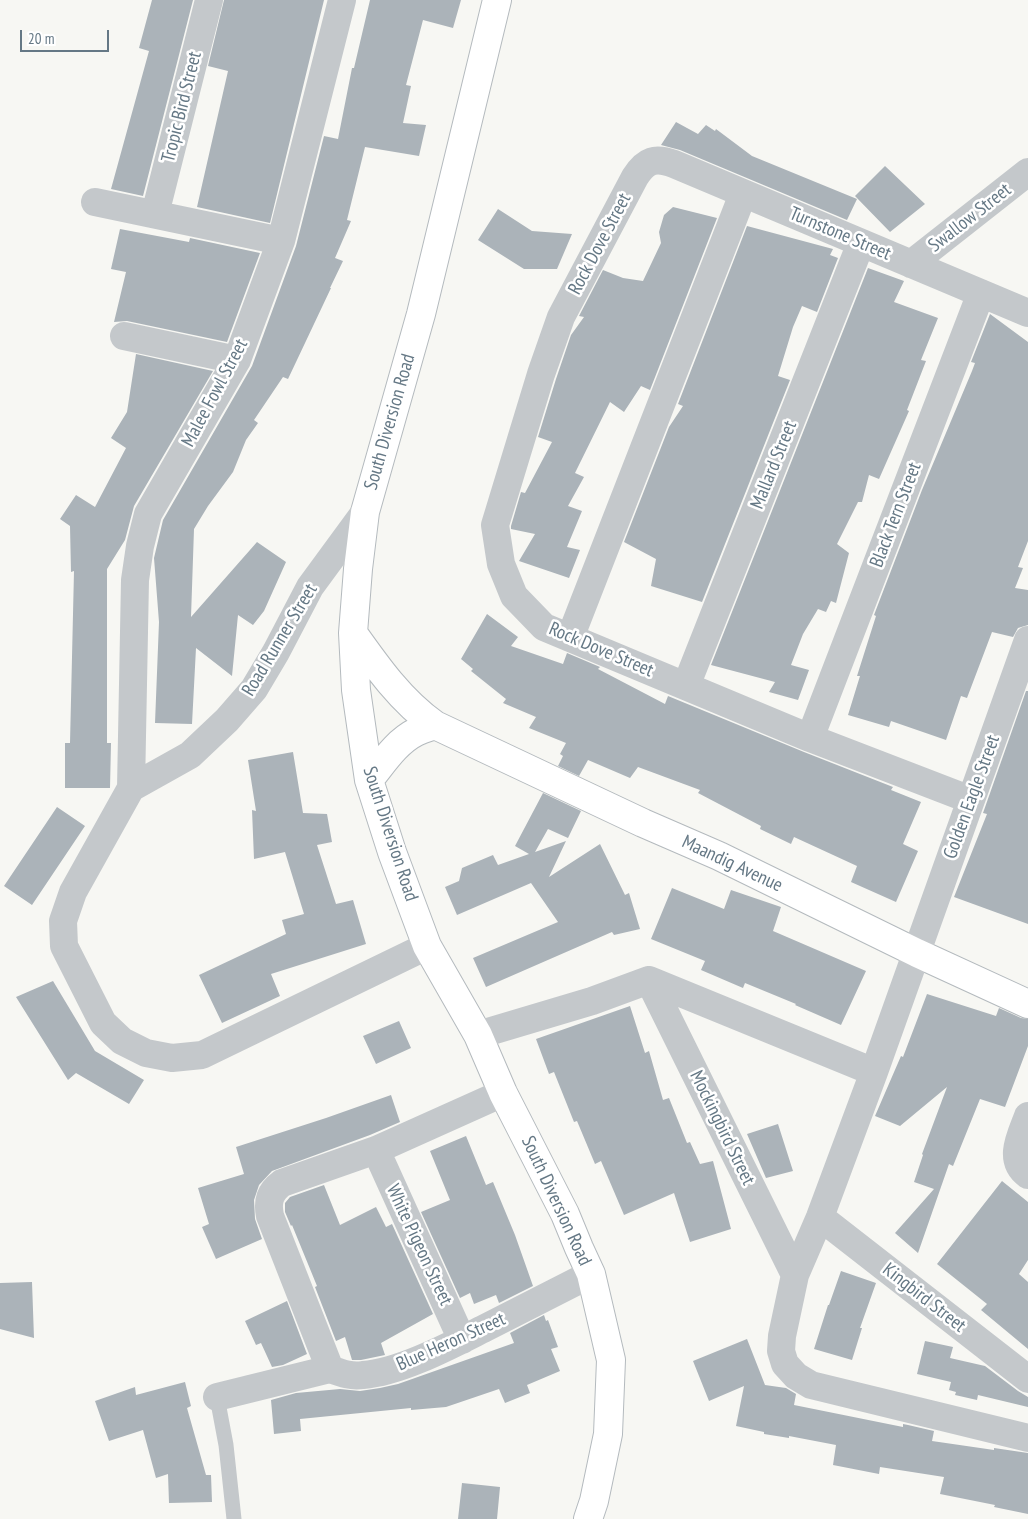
<!DOCTYPE html>
<html>
<head>
<meta charset="utf-8">
<style>
	body { margin:0 }
	#map { position:relative; width:1028px; height:1519px; overflow:hidden; background:#f7f7f3; font-family:"PT Sans Narrow",sans-serif }
	canvas { display:block }
	.scale { position:absolute; left:20px; top:30px; width:89px; height:22px; box-sizing:border-box; border:2px solid #657885; border-top:0; padding-left:6px; font-size:15px; line-height:18px; white-space:nowrap; color:#657885; -webkit-text-stroke:4px #fff; paint-order:stroke }
</style>
</head>
<body>
<div id="map">
<canvas width="1028" height="1519"></canvas>
<div class="scale">20 m</div>
</div>
<script>
const c = document.querySelector('canvas').getContext('2d');
c.lineJoin = 'round';
function fill(path, color) { c.fillStyle = color; c.fill(path, 'evenodd'); }
function stroke(path, color, width, dash) { c.strokeStyle = color; c.lineWidth = width; c.lineCap = dash ? 'butt' : 'round'; c.setLineDash(dash || []); c.stroke(path); }
function label(font, color, halo, rows, align = 'center') {
  c.font = font + ' "PT Sans Narrow",sans-serif'; c.lineWidth = 5; c.setLineDash([]); c.textBaseline = 'middle'; c.strokeStyle = halo; c.fillStyle = color; for (const [text, x, y, turn = 0] of rows) {
    c.save(); c.translate(x, y); c.rotate((+turn || 0) * Math.PI / 180); c.textAlign = isNaN(turn) ? turn : align; if (halo) c.strokeText(text, 0, 0); c.fillText(text, 0, 0); c.restore();
  }
}
const building = new Path2D(`
	M152,0H193L143,196L111,189L149,51L139,48Z
	M224,0H324L270,223L197,207L228,71L208,66Z
	M370,0H461L453,28L423,20L406,85L411,86L403,123L426,125L419,156L365,147L347,220L351,221L335,258L343,261L330,288H331L288,379L283,377L254,420L258,423L246,440L233,472L208,506L194,529L191,617L257,542L286,562L264,611L253,625L238,615L232,676L196,648L192,724L155,723L159,622L154,558L163,520L252,366L296,246L324,136L338,139L352,68H354Z
	M676,122L698,134L706,125L715,131L716,129L752,156L857,199L847,220L680,150L661,145Z
	M885,166L925,204L890,232L855,196Z
	M673,207L717,218L650,390L641,386L624,412L610,402L575,473L584,477L568,506L582,511L567,547L580,550L569,578L519,561L535,534L511,529V526L521,492L525,493L552,442L538,437L556,379L571,335L584,317L579,316L603,270L623,278L643,281L661,243L659,232L664,215Z
	M498,209L532,231L572,234L557,269H524L478,240Z
	M747,226L833,249L830,255L838,258L817,312L802,306L793,327L778,376L790,380L702,602L651,586L656,559L624,542L669,427L683,406L678,404Z
	M120,229L189,242L190,238L260,253L227,342L127,321L114,322L126,272L111,269Z
	M868,268L904,281L894,302L938,318L921,360L926,361L907,410L909,411L879,479L869,475L862,502H858L837,544L849,553L836,603L831,601L826,612L818,609L803,634L791,665L809,670L798,700L769,692L775,682L711,665Z
	M990,314L1028,342V541L1018,567L1023,568L1015,588L1028,590V625L1018,628L1013,637L992,632L967,698L961,696L946,740L891,721L889,727L848,715L860,676H857L876,616L874,615L922,490L972,371L975,363L971,362Z
	M136,354L213,371L134,506L125,540L107,569V743H111L110,788H65V743H70L74,571L71,572L70,526L60,519L76,495L95,507L126,448L111,438L127,412Z
	M487,614L518,637L511,646L563,664L567,653L600,667L598,669L665,704L668,696L804,752L893,787L891,790L921,802L903,844L918,851L896,902L851,882L857,866L794,837L791,844L760,829L761,826L698,793L700,790L638,767L630,778L588,760L579,776L558,766L563,756L560,754L566,743L529,728L536,717L503,703L506,699L471,671L473,669L461,659Z
	M1026,691H1028V924L954,897L987,814L983,813Z
	M293,752L303,813L327,814L332,842L317,845L336,904L353,900L366,944L271,974L280,996L222,1023L199,975L286,934L282,920L304,914L285,852L254,859L252,810L256,811L248,760Z
	M543,793L581,811L568,838L548,829L535,852L566,841L549,877L600,844L625,895L629,893L640,929L614,935L612,932L486,987L473,958L558,922L531,883L457,915L445,887L459,881L462,868L493,855L498,865L529,854L515,846Z
	M57,807L85,826L32,905L4,886Z
	M672,888L724,909L731,890L781,907L773,931L866,971L841,1025L795,1005L796,1004L745,983L743,988L701,970L705,961L651,939Z
	M53,981L95,1051L144,1080L129,1104L76,1073L68,1080L16,997Z
	M927,994L996,1016L999,1008L1021,1018L1028,1019V1046L1005,1107L980,1099L953,1166L949,1164L918,1253L895,1233L934,1189L914,1182L923,1155L922,1154L947,1087L900,1126L875,1116L901,1056L903,1057Z
	M630,1006L645,1053L649,1051L663,1100L669,1098L687,1143L690,1142L700,1164L713,1161L731,1229L690,1242L674,1193L624,1215L601,1161L595,1164L577,1121L574,1122L554,1072L549,1074L536,1039Z
	M399,1021L411,1048L376,1064L363,1036Z
	M391,1095L400,1122L370,1135L272,1171L259,1185L254,1200L255,1219L262,1239L216,1259L202,1227L209,1224L198,1188L244,1174L236,1147L326,1118Z
	M778,1124L793,1171L766,1178L747,1134Z
	M466,1136L486,1185L493,1182L515,1235L533,1286L499,1303L496,1295L474,1304L470,1293L460,1298L421,1212L450,1200L430,1151Z
	M1002,1181L1028,1202V1260L1019,1274L1028,1282V1349L981,1310L987,1304L937,1264Z
	M324,1185L340,1225L376,1207L386,1227L392,1224L433,1314L381,1343L385,1355L361,1360H352L345,1337L336,1341L315,1287L317,1286L292,1225L291,1226L285,1212V1203L290,1197Z
	M841,1271L876,1283L860,1328H862L852,1360L814,1349L828,1305H829Z
	M32,1282L34,1338L0,1329V1283Z
	M287,1301L307,1354L283,1365L272,1367L261,1343L256,1345L245,1321Z
	M544,1315L546,1321L548,1320L558,1347L551,1349L560,1371L527,1385L530,1393L505,1403L499,1389L446,1407L411,1410V1408L300,1419L301,1431L274,1434L271,1400L296,1393L340,1389L360,1391L380,1388L398,1384L514,1343L510,1333Z
	M747,1339L765,1385L786,1388L796,1394L794,1405L903,1427V1424L908,1425L934,1431L932,1441L994,1450V1448L1028,1453V1514L994,1507L995,1505L940,1494L944,1477L880,1467L879,1474L833,1465L836,1445L789,1436V1438L764,1434V1432L736,1426L744,1386L709,1401L693,1361Z
	M925,1341L953,1347L950,1358L985,1366L1018,1391L1028,1397V1407L978,1395L977,1400L955,1395L956,1392L949,1390L951,1382L917,1374Z
	M185,1382L191,1406L187,1408L206,1475H211L212,1502L169,1503L168,1474L156,1478L143,1430L109,1441L95,1401L135,1387L136,1395Z
	M462,1483L500,1487L497,1519H458Z`);
const lane = new Path2D(`
	M217,1397L226,1445L234,1519`);
const street = new Path2D(`
	M342,0L281,241L237,360L148,514L140,546L135,580L131,788L73,892L63,921L64,946L103,1023L122,1041L146,1053L172,1058L202,1055L427,946
	M95,202L281,241
	M155,214L209,0
	M911,264L1028,172
	M124,336L237,360
	M570,638L743,194
	M1028,640L874,1072L820,1217L795,1275L782,1336L781,1351L785,1364L796,1376L811,1385L1028,1438
	M686,686L861,243
	M810,738L981,293
	M131,788L190,755L227,720L254,689L276,652L310,587L365,512
	M971,800L810,738L544,627L514,596L501,564L495,525L541,374L561,317L635,177C646,160 655,157 674,164L1028,313
	M649,980L795,1275
	M478,1035L592,1001L649,980L874,1072
	M1028,1116C1021,1135 1007,1160 1028,1175
	M376,1150L462,1340
	M820,1217L1028,1379
	M330,1369L270,1216C267,1201 270,1192 282,1183L376,1150L503,1093
	M217,1397L330,1369C341,1373 351,1377 363,1375C401,1372 451,1345 485,1328C520,1310 555,1292 591,1274`);
const secondary = new Path2D(`
	M497,0L421,314L365,512L358,569L353,633L356,690L369,780L392,852L427,946L478,1035L503,1093L565,1214L579,1248L591,1274L611,1360L608,1434L594,1501L588,1519
	M353,633C377,667 401,701 435,725L643,823L719,856L917,953L1028,1004
	M369,780C383,763 396,742 416,732C422,729 429,727 435,725`);
const streetNames = [
	["Tropic Bird Street",182,107,-76],
	["Swallow Street",970,218,-38],
	["Turnstone Street",840,234,23],
	["Rock Dove Street",600,244,-62],
	["Malee Fowl Street",215,393,-62],
	["South Diversion Road",390,422,-74],
	["Mallard Street",774,465,-68],
	["Black Tern Street",896,515,-69],
	["Road Runner Street",280,640,-59],
	["Rock Dove Street",601,650,23],
	["Golden Eagle Street",972,797,-70],
	["South Diversion Road",390,834,72],
	["Maandig Avenue",732,864,25],
	["Mockingbird Street",722,1128,64],
	["South Diversion Road",556,1201,65],
	["White Pigeon Street",419,1245,65],
	["Kingbird Street",924,1298,38],
	["Blue Heron Street",451,1342,-24]
];
fill(building, '#abb3b9');
stroke(secondary, '#b4babe', 30);
stroke(lane, '#c4c8cb', 15);
stroke(street, '#c4c8cb', 28);
stroke(secondary, '#fff', 28);
label('19px', '#657885', '#fff', streetNames);
</script>
</body>
</html>
